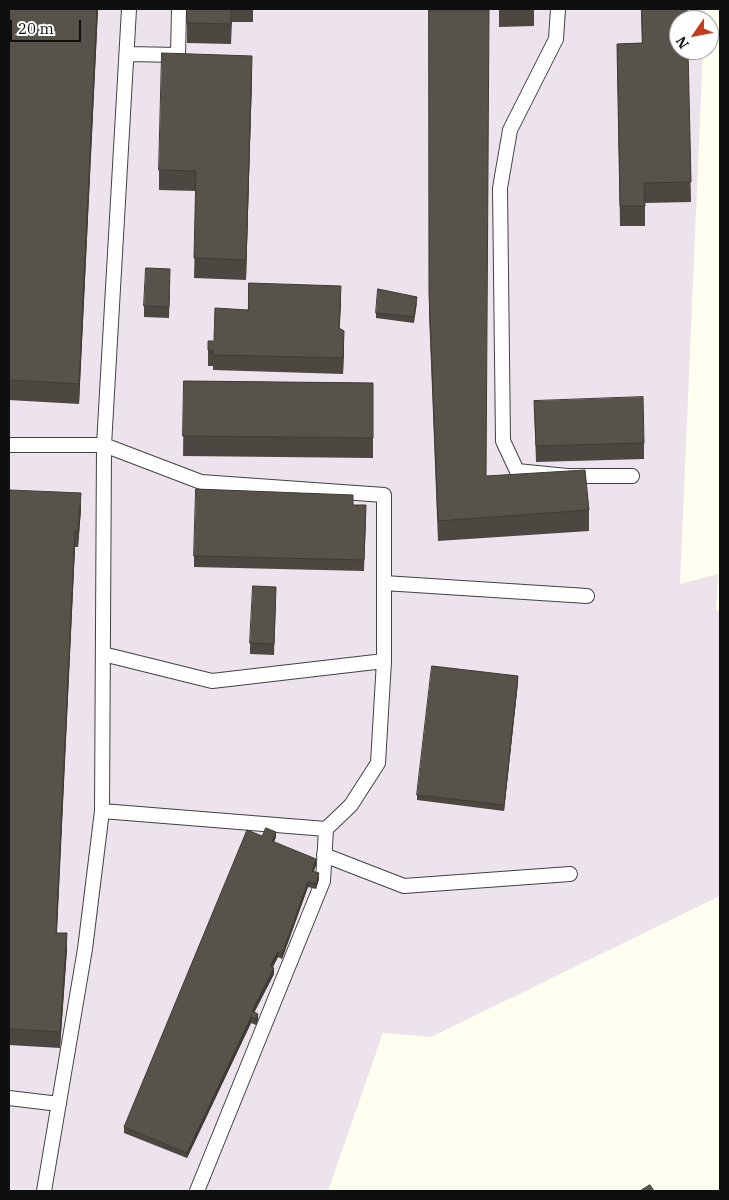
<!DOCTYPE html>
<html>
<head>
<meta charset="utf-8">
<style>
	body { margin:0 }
	#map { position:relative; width:729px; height:1200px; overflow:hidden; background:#fffff0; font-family:"IBM Plex Serif",serif }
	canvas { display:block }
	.frame { position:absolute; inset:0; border:10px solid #0f0f0f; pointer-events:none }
	.north { position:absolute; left:669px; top:10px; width:50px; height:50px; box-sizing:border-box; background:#fff; border:1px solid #9f9f9f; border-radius:50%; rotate:237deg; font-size:14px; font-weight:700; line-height:20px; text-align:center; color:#0f0f0f }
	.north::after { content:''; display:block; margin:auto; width:18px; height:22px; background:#c53d21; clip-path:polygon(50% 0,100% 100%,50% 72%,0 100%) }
	.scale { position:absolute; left:10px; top:20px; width:71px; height:22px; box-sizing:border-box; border:2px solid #0f0f0f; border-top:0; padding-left:6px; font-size:15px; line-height:18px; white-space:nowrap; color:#0f0f0f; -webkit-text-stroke:4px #fff; paint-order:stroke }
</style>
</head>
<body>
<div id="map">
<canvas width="729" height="1200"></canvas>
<div class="frame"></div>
<div class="north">N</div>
<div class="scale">20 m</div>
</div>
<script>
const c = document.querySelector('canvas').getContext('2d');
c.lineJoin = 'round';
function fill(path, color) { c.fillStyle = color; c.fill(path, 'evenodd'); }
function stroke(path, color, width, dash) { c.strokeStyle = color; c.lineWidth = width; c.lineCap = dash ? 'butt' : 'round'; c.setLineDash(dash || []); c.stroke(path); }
const industrial = new Path2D(`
	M9,9H705V20H679V50H703L680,584L718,574L716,610L720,611V896L431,1037L383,1033L328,1191H9Z`);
const lane = new Path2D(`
	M558,9L556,39L510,130L500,188L503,441L517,471L567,476H632
	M127,54L178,55L179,9
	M9,445H104L129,9
	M384,583L587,596
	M103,654L212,681L384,661
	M324,855L404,886L570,874
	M9,1098L59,1104
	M44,1191L85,949L102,811
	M197,1191L323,881L326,829L102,811L104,445L201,482L384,495V661L378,763L351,805L326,829`);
const wall = new Path2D(`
	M9,9H98L79,404L9,400Z
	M187,9H253V22H232L231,44L187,43Z
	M499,9H534V26L499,27Z
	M641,9H687L691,202L645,203V226H620L617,44L642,43Z
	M429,10L486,476L589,510V531L438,541L429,313Z
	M252,76L246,280L194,278L196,191L159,190V170Z
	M170,280L169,318L144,317V306Z
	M341,302L339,329L344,347L343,374L213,370V366H208V350L214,341L248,310Z
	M417,303L414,323L376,318V313Z
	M184,381L373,383V458L183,456Z
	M534,401L644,443V459L536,462Z
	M9,490L81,509L78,547H75L57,933L67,949L60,1048L9,1045Z
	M353,505L366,516L364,571L194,567V556Z
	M276,598L274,655L250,654V643Z
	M518,682L504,811L417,800V795Z
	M262,836L276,837L274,842L316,865L314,871L319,879L316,889L308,887L282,959L278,957L273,967L274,974L254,1012L258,1020L256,1025L251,1023L187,1158L124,1133V1127Z`);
const shadedWall = new Path2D(`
	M97,9H98L79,404V384Z
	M252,56V76L246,280V260Z
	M341,286V302L339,344V328Z
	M344,331V347L343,374V358Z
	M81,493V509L78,547V531Z
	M75,531V547L56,948V933Z
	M518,676V682L504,811V805Z
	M276,832V837L272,846V841Z
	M316,859V865L312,876V871Z
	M319,873V879L316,889V884Z
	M308,882V887L282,959V954Z
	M67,933V949L60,1048V1032Z
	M278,952V957L270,972V966Z
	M274,968V974L252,1017V1011Z
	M258,1014V1020L256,1025V1019Z
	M251,1017V1023L187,1158V1153Z`);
const building = new Path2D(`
	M9,9H97L79,384L9,380Z
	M187,9H231V24L187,23Z
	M642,9H687V20H679V50H688L691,182L644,183L645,206H620L617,44L642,43Z
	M429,10H489L486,476L585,470L589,510L438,521L429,293Z
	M162,53L252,56L246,260L194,258L196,171L159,170Z
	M146,268L170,269L169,307L144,306Z
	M249,283L341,286L339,328L344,331L343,358L213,355V350H208V341H214L215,308L248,310Z
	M378,289L417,297L414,317L376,313Z
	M184,381L373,383V438L183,436Z
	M643,397L644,443L536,446L534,401Z
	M196,489L353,495V505H366L364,560L194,556Z
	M9,490L81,493L78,531H75L56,933H67L60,1032L9,1029Z
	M253,586L276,587L274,644L250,643Z
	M432,666L518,676L504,805L417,795Z
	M266,828L276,832L272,841L316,859L312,871L319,873L316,884L308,882L282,954L278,952L270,966L274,968L252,1011L258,1014L256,1019L251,1017L187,1153L124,1127L247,830L262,836Z
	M650,1185L654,1191H640Z`);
fill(industrial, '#ede3ec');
stroke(lane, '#424242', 16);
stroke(lane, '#fff', 14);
fill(wall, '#4c4740');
fill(shadedWall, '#3e3a34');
fill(building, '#58534a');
stroke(building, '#3e3a34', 1);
</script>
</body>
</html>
